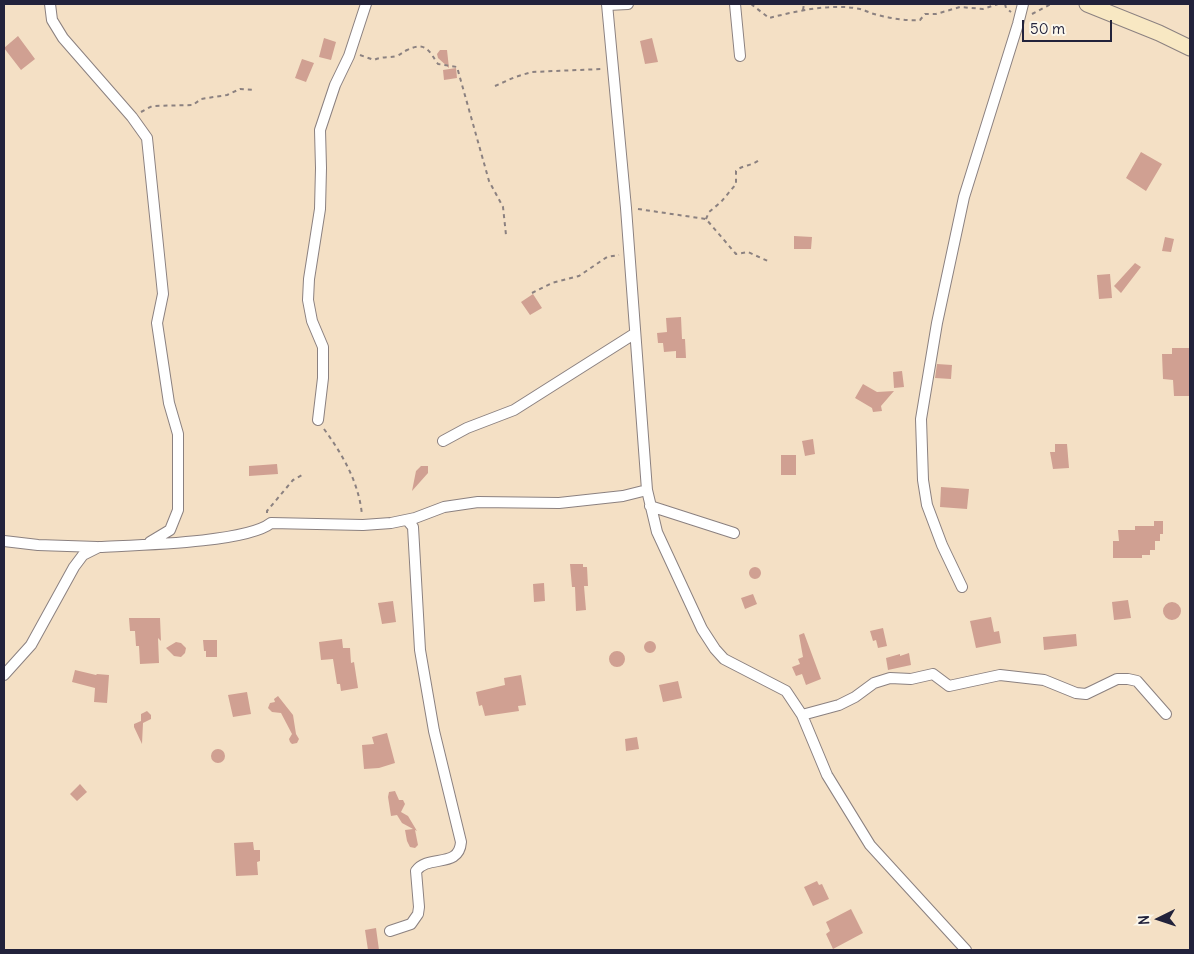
<!DOCTYPE html>
<html>
<head>
<meta charset="utf-8">
<style>
	body { margin:0 }
	#map { position:relative; width:1194px; height:954px; overflow:hidden; background:#f4e0c5; font-family:Delius,sans-serif }
	canvas { display:block }
	.frame { position:absolute; inset:0; border:5px solid #22223b; pointer-events:none }
	.north { position:absolute; left:1134px; top:894px; width:50px; height:50px; -webkit-text-stroke:4px #fbf7ec; paint-order:stroke; rotate:266deg; font-size:14px; font-weight:700; line-height:20px; text-align:center; color:#22223b }
	.north::after { content:''; display:block; margin:auto; width:18px; height:22px; background:#22223b; clip-path:polygon(50% 0,100% 100%,50% 72%,0 100%) }
	.scale { position:absolute; left:1022px; top:20px; width:90px; height:22px; box-sizing:border-box; border:2px solid #22223b; border-top:0; padding-left:6px; font-size:15px; line-height:18px; white-space:nowrap; color:#22223b; -webkit-text-stroke:4px #fbf7ec; paint-order:stroke }
</style>
</head>
<body>
<div id="map">
<canvas width="1194" height="954"></canvas>
<div class="frame"></div>
<div class="north">N</div>
<div class="scale">50 m</div>
</div>
<script>
const c = document.querySelector('canvas').getContext('2d');
c.lineJoin = 'round';
function fill(path, color) { c.fillStyle = color; c.fill(path, 'evenodd'); }
function stroke(path, color, width, dash) { c.strokeStyle = color; c.lineWidth = width; c.lineCap = dash ? 'butt' : 'round'; c.setLineDash(dash || []); c.stroke(path); }
const building = new Path2D(`
	M18,36L35,59L21,70L4,48Z
	M324,38L336,42L331,60L319,57Z
	M652,38L658,62L645,64L640,41Z
	M440,50H447L449,68L438,58L437,54Z
	M302,59L314,63L306,82L295,78Z
	M456,68L457,78L444,80L443,70Z
	M1141,152L1162,164L1146,191L1126,178Z
	M794,236L812,237L811,249H794Z
	M1165,237L1174,239L1171,252L1162,251Z
	M1135,263L1141,267L1121,293L1114,286Z
	M1110,274L1112,298L1099,299L1097,275Z
	M533,294L542,308L530,315L521,302Z
	M681,317L682,339H685L686,358H676V351L664,352L663,343H658L657,333L667,332L666,318Z
	M1172,348H1190V396H1174L1173,380L1163,379L1162,354H1172Z
	M937,364L952,365L951,379L935,378Z
	M902,371L904,387L894,388L893,372Z
	M863,384L877,392L894,391L881,406L882,411L873,412L872,408L855,398Z
	M813,439L815,454L805,456L802,441Z
	M1055,444H1067L1069,468L1053,469L1050,452H1055Z
	M781,455H796V475H781Z
	M277,464L278,474L249,476V466Z
	M421,466H428V473L412,491L416,471Z
	M941,487L969,489L967,509L940,507Z
	M1154,521H1163V534H1160V541H1155V550H1150V555H1142V558H1113V541H1119L1118,530H1135V526H1154Z
	M570,564H583V567H587L588,586H584L586,610L576,611L575,587H572Z
	M749 573a6 6 0 1 1 12 0a6 6 0 1 1-12 0Z
	M544,583L545,601L534,602L533,584Z
	M753,594L757,604L745,609L741,598Z
	M1128,600L1131,618L1114,620L1112,602Z
	M393,601L396,622L382,624L378,603Z
	M1163 611a9 9 0 1 1 18 0a9 9 0 1 1-18 0Z
	M991,617L994,632L999,631L1001,643L976,648L970,621Z
	M129,618H160L161,641L158,638L159,663L140,664L139,646H136L135,631H130Z
	M883,628L887,646L878,648L876,640L873,641L870,631Z
	M804,633L821,679L806,685L802,674L796,676L792,667L800,664L798,659L803,657L799,635Z
	M1076,634L1077,646L1044,650L1043,637Z
	M342,639L343,648H350L351,663L354,662L358,688L341,691L340,684H337L333,659L321,660L319,642Z
	M203,640H217V657H206V651H204Z
	M644 647a6 6 0 1 1 12 0a6 6 0 1 1-12 0Z
	M176,642L181,643L186,648L185,653L181,657L174,656L166,648Z
	M609 659a8 8 0 1 1 16 0a8 8 0 1 1-16 0Z
	M909,653L911,665L888,670L886,658L900,654V656Z
	M75,670L96,675L97,674L109,675L107,703L94,702L95,688L72,682Z
	M521,675L526,705L518,706L519,711L485,716L482,705L479,706L476,692L505,685L504,678Z
	M678,681L682,698L663,702L659,685Z
	M247,692L251,714L233,717L228,695Z
	M278,696L293,715L296,734L299,739L297,743L292,744L290,742L289,739L292,734L281,713L272,712L268,708L270,703L275,702L274,699Z
	M147,711L151,715V719L143,723L142,744L134,727V724L141,721V714Z
	M387,733L395,763L379,768L364,769L362,745L374,744L372,737Z
	M637,737L639,749L626,751L625,739Z
	M211 756a7 7 0 1 1 14 0a7 7 0 1 1-14 0Z
	M80,784L87,792L77,801L70,794Z
	M395,791L399,800H403L405,804L401,812L408,816L417,831L415,830L418,845L415,848L410,847L407,841L405,830L413,829L402,823L397,815L391,816L388,797L389,792Z
	M253,842L254,850H260V861L257,862L258,875L236,876L234,843Z
	M817,881L819,885L822,884L829,899L813,906L804,887Z
	M851,909L863,933L833,949L826,934L830,931L826,922Z
	M376,928L379,950H368L365,930Z`);
const path = new Path2D(`
	M751,4L769,18C797,11 831,3 860,9C865,10 869,13 874,14C888,18 906,21 920,20L925,14H936L960,7L983,9L998,4
	M1005,4L1006,8L1011,12
	M803,10L804,4
	M1032,14L1051,4
	M360,55L374,60C382,56 388,58 397,56C401,54 403,52 407,50C426,41 429,51 438,64L457,67L489,181L503,207L506,235
	M495,86L515,77L532,72L601,69
	M141,112L152,106L193,105L201,99L227,95L240,89L254,90
	M638,209L706,219L736,254L748,252L770,262
	M706,219L709,212L721,202L736,184V171C742,165 752,166 759,160
	M532,293L552,283L579,276L607,257L619,255
	M324,429C343,455 359,483 362,515
	M267,513V511L293,480L304,474`);
const street = new Path2D(`
	M50,4L52,20L63,38L132,117L147,138L163,294L157,323L169,403L178,434V510L170,530L150,542
	M607,4L626,208L647,490L657,532L702,629L715,649L724,659L786,691L802,715L827,775L870,845L966,950
	M735,4L740,56
	M607,5L628,4
	M318,420L323,378V347L312,321L308,300L309,279L320,209L321,168L320,130L335,85L349,56L366,4
	M443,441L467,428L514,410L634,334
	M650,506L734,533
	M4,541L38,545L97,547
	M962,587L942,545L927,505L923,480L921,419L937,323L964,197L1018,24L1023,4
	M4,675L31,645L74,567L83,555L99,547C135,545 246,543 271,523L363,525L391,523L415,518L444,507L478,502L559,503L623,496L647,490
	M802,715L839,705L855,697L874,683L890,678L911,679L933,674L949,686L1000,675L1044,680L1076,693L1086,694L1117,679H1128L1137,681L1166,714
	M390,931L411,924L418,914L419,907L416,871C428,854 459,869 461,842L434,731L420,650L413,527L407,520`);
const secondary = new Path2D(`
	M1087,4L1159,33L1190,48`);
fill(building, '#d0a092');
stroke(street, '#8b8180', 12);
stroke(secondary, '#8b8180', 17);
stroke(path, '#8b8180', 2, [4, 4]);
stroke(street, '#fff', 10);
stroke(secondary, '#f8e8c3', 15);
</script>
</body>
</html>
